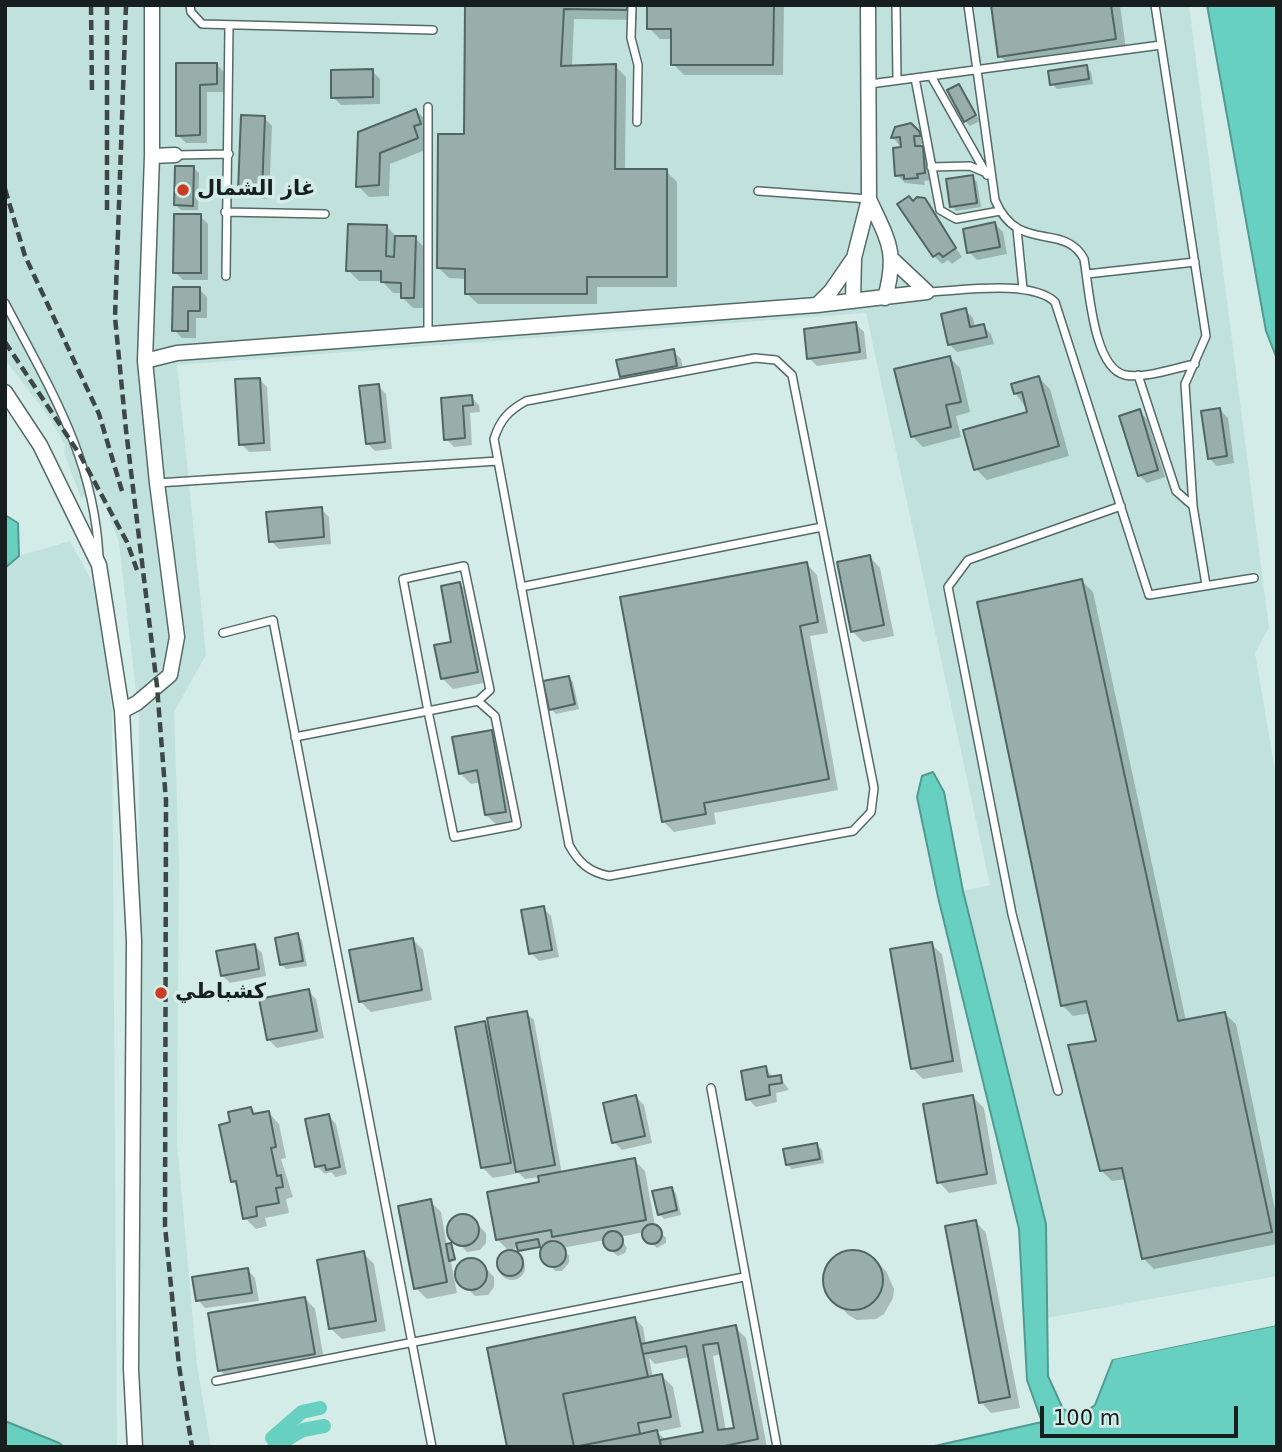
<!DOCTYPE html>
<html>
<head>
<meta charset="utf-8">
<style>
	body { margin:0 }
	#map { position:relative; width:1282px; height:1452px; overflow:hidden; background:#d4ece7; font-family:"DejaVu Sans",sans-serif }
	canvas { display:block }
	.frame { position:absolute; inset:0; border:7px solid #171f1e; pointer-events:none }
	.scale { position:absolute; left:1040px; top:1406px; width:198px; height:32px; box-sizing:border-box; border:4px solid #171f1e; border-top:0; padding-left:9px; font-size:21px; line-height:24px; white-space:nowrap; color:#171f1e; -webkit-text-stroke:5px #d4ece7; paint-order:stroke }
</style>
</head>
<body>
<div id="map">
<canvas width="1282" height="1452"></canvas>
<div class="frame"></div>
<div class="scale">100 m</div>
</div>
<script>
const c = document.querySelector('canvas').getContext('2d');
c.lineJoin = 'round';
function fill(path, color) { c.fillStyle = color; c.fill(path, 'evenodd'); }
function stroke(path, color, width, dash) { c.strokeStyle = color; c.lineWidth = width; c.lineCap = dash ? 'butt' : 'round'; c.setLineDash(dash || []); c.stroke(path); }
function label(font, color, halo, rows, align = 'center') {
  c.font = font + ' "DejaVu Sans",Cairo,sans-serif'; c.lineWidth = 7; c.setLineDash([]); c.textBaseline = 'middle'; c.strokeStyle = halo; c.fillStyle = color; for (const [text, x, y, turn = 0] of rows) {
    c.save(); c.translate(x, y); c.rotate((+turn || 0) * Math.PI / 180); c.textAlign = isNaN(turn) ? turn : align; if (halo) c.strokeText(text, 0, 0); c.fillText(text, 0, 0); c.restore();
  }
}
const built = new Path2D(`
	M5,5H1189L1269,628L1255,653L1277,783V1276L1047,1318L1046,1223L963,891L990,885L866,313L177,365L206,655L174,712L179,862L177,1142L197,1365L211,1447H144L140,1391L139,718L119,543L99,489L81,498L64,453L65,444L44,410L5,360Z
	M70,541L95,587L112,709L117,1447H64L5,1421V568L19,556Z`);
const water = new Path2D(`
	M1207,5H1277V359L1266,331Z
	M5,515L18,523L19,556L5,568Z
	M933,772L944,792L963,891L1046,1224L1048,1376L1063,1409L1078,1417L1095,1405L1113,1359L1277,1325V1447H930L1042,1422L1027,1380L1019,1229L938,897L917,797L922,776Z
	M5,1421L59,1443L64,1447H5Z`);
const pier = new Path2D(`
	M1277,1322V1325L1109,1360L1112,1355Z`);
const shadow = new Path2D(`
	M466,5H637V20L574,19L572,67L615,66L626,77L625,171H666L677,182V287H597V304H478L467,294V279L449,278L439,268L466,136Z
	M649,5H784L783,75H684L673,64V39H660L649,28Z
	M992,5H1120L1126,49L1011,67L1000,56Z
	M178,65H217L225,73V92H207V143H186L178,135Z
	M1086,67L1091,72L1093,84L1057,89L1052,84Z
	M372,71L380,79V104L341,105L333,97Z
	M959,86L980,121L970,126L965,121Z
	M416,111L427,121L431,134L423,137L428,149L390,164L389,196L369,197L358,186L359,133Z
	M264,118L272,126L269,199L247,198L240,190Z
	M905,124L914,127L927,143L921,144V148L930,155L932,180L924,181L925,185L905,183L897,175L903,149L893,138L896,129Z
	M194,168L199,173L198,210H181L176,205Z
	M972,177L977,182L981,207L956,211L952,206Z
	M924,200L962,257L952,264L948,260L942,264L934,256L913,202Z
	M200,216L208,224V280H183L175,272Z
	M995,224L1003,232L1007,254L977,260L969,252Z
	M386,226L398,238H415L426,249L424,308H413L402,297L403,293H393L382,281H359L348,270Z
	M199,289L207,297V318H196V338H182L174,330Z
	M965,310L973,318L975,328L983,326L991,334L994,344L957,352L949,344Z
	M856,324L864,332L867,359L817,366L809,358Z
	M673,351L681,359L684,373L629,384L621,376Z
	M949,357L960,368L970,412L956,416L961,437L923,447L912,436Z
	M1039,378L1050,389L1069,456L987,480L976,469L1030,413L1015,393Z
	M259,379L267,387L271,451L249,452L241,444Z
	M378,386L386,394L392,449L375,451L367,443Z
	M471,397L479,405L480,412L470,413L472,445L454,447L446,439L443,400Z
	M1220,410L1228,418L1234,463L1217,466L1209,458Z
	M1139,411L1147,419L1165,477L1147,483L1139,475Z
	M321,509L329,517L331,544L279,549L271,541Z
	M870,557L880,568L894,636L863,642L852,631Z
	M807,564L817,575L828,633L810,636L838,790L714,813L716,824L674,832L663,821Z
	M1082,581L1093,592L1186,1021L1225,1014L1236,1024L1277,1219V1244L1154,1269L1143,1258L1127,1179L1112,1181L1101,1170L1099,1042L1091,1013L1073,1016L1063,1006Z
	M460,584L471,595L488,682L453,689L442,678L453,643Z
	M569,677L573,682L579,709L556,714L551,709Z
	M491,732L502,743L516,822L497,825L486,815L481,782L471,784L460,773Z
	M543,908L551,916L559,957L539,961L531,953Z
	M297,935L302,940L307,966L286,969L281,964Z
	M412,939L423,950L432,1000L371,1012L360,1001Z
	M931,944L942,954L963,1072L923,1079L912,1068Z
	M254,945L262,953L266,976L230,983L222,975Z
	M308,991L316,999L324,1038L277,1048L269,1040Z
	M526,1013L534,1020L562,1174L634,1160L645,1171L655,1226L666,1238V1243L657,1248L645,1237L644,1232L620,1237L627,1248L625,1253L618,1256L607,1248L605,1240L562,1248L569,1256V1263L562,1271H555L542,1256V1249L552,1242L521,1252L519,1248L508,1250L498,1240L541,1184L540,1177L525,1179L519,1173L493,1178L482,1167L485,1023L491,1029Z
	M765,1068L774,1078L780,1077L789,1090L776,1093L777,1102L756,1107L748,1099Z
	M636,1097L644,1105L652,1143L622,1150L614,1142Z
	M973,1097L984,1108L997,1184L949,1193L939,1182Z
	M251,1109L257,1115L269,1113L279,1124L286,1158L281,1159L293,1197L286,1199L289,1213L265,1218L267,1226L256,1229L245,1218L239,1188L232,1181V1124Z
	M329,1116L336,1124L347,1174L336,1177L331,1172L325,1174L317,1166Z
	M817,1145L822,1150L824,1163L792,1169L787,1164Z
	M671,1188L676,1193L681,1215L664,1219L659,1214Z
	M430,1201L441,1212L447,1246L453,1247L456,1261L451,1262L457,1293L427,1299L416,1288Z
	M461,1215L470,1217L486,1233V1243L480,1250L467,1252L449,1233L450,1225Z
	M976,1222L986,1233L1020,1408L991,1413L981,1402Z
	M857,1252L874,1260L886,1271L894,1289L893,1298L884,1314L876,1319L857,1320L848,1315L826,1288L827,1270L839,1256Z
	M363,1253L374,1264L386,1331L342,1339L331,1329Z
	M499 1267a13 13 0 1 1 26 0a13 13 0 1 1-26 0Z
	M463,1261H478L494,1277V1287L488,1295L475,1296L457,1278V1269Z
	M248,1270L255,1278L259,1301L205,1308L198,1300Z
	M305,1298L315,1309L325,1365L230,1381L220,1370Z
	M635,1319L643,1327L646,1345L735,1327L746,1338L767,1447H509ZM722,1354L736,1429L726,1431L713,1356ZM690,1357L705,1433L665,1439L657,1432L681,1427L673,1387L662,1376L653,1378L649,1358L655,1364Z`);
const canal = new Path2D(`
	M272,1438L302,1412L320,1408
	M274,1447L303,1430L324,1426`);
const building = new Path2D(`
	M465,5H627V10L564,9L561,66L616,64L615,169H667V277H587V294H465V269L437,268L438,134H464Z
	M647,5H774L773,65H671V29H647Z
	M991,5H1111L1116,39L998,57Z
	M176,63H217V84L200,85V135L176,136Z
	M1087,65L1089,79L1050,85L1048,71Z
	M373,69V97L331,98V70Z
	M959,84L976,115L964,122L947,90Z
	M416,109L421,124L414,126L418,138L380,153L379,185L356,187L358,132Z
	M241,115L265,116L262,192L238,191Z
	M911,123L919,131L921,136H914L915,146H923L925,173L917,174L918,178L904,179V175L895,176L893,148L901,147L900,137L891,138L895,127Z
	M175,166H194L193,206L174,205Z
	M973,175L977,203L950,207L946,179Z
	M909,196L913,201L917,197L925,198L956,248L943,257L939,253L933,257L897,204Z
	M174,214H201V273H173Z
	M995,222L1000,247L967,253L963,229Z
	M348,224L387,225L386,256L394,257L395,236H416L414,298H401V283L381,282V271H346Z
	M173,287H200V311H188V331H172Z
	M966,308L970,327L984,324L987,337L948,345L941,314Z
	M856,322L860,352L807,359L804,329Z
	M674,349L677,366L620,377L616,360Z
	M950,356L961,402L946,405L951,427L911,437L894,369Z
	M1039,376L1059,446L974,470L963,430L1027,412L1022,392L1014,394L1011,384Z
	M260,378L264,443L239,445L235,379Z
	M379,384L385,442L366,444L359,386Z
	M472,395L473,405L463,406L465,438L444,440L441,398Z
	M1220,408L1227,456L1208,459L1201,411Z
	M1140,409L1158,470L1138,476L1119,416Z
	M322,507L324,537L269,542L266,512Z
	M870,555L884,625L851,632L837,562Z
	M807,562L818,622L800,626L829,779L704,803L706,814L662,822L620,597Z
	M1082,579L1178,1021L1225,1012L1272,1232L1142,1259L1122,1168L1100,1171L1068,1045L1096,1041L1086,1001L1061,1006L977,602Z
	M460,582L478,672L441,679L434,645L451,642L441,586Z
	M569,676L575,704L549,710L543,681Z
	M492,730L506,812L485,815L477,770L459,774L452,737Z
	M544,906L552,950L529,954L521,910Z
	M298,933L303,961L280,965L275,938Z
	M413,938L422,990L359,1002L349,950Z
	M932,942L953,1061L911,1069L890,949Z
	M255,944L259,969L221,976L216,951Z
	M309,989L317,1031L267,1040L259,999Z
	M527,1011L555,1165L516,1172L487,1018Z
	M485,1021L511,1163L481,1168L455,1027Z
	M766,1066L768,1077L781,1075L782,1083L769,1085L770,1095L746,1100L741,1071Z
	M636,1095L645,1136L612,1143L603,1103Z
	M973,1095L987,1174L937,1183L923,1104Z
	M251,1107L253,1114L269,1111L276,1147L271,1148L277,1176L281,1175L283,1187L276,1188L279,1203L256,1207L257,1216L243,1219L236,1181L231,1182L219,1125L230,1122L228,1112Z
	M329,1114L340,1167L326,1170L325,1165L315,1167L305,1119Z
	M817,1143L820,1159L786,1165L783,1149Z
	M635,1158L646,1220L552,1237L551,1230L496,1240L487,1192L539,1182L538,1176Z
	M672,1187L677,1210L658,1215L652,1191Z
	M431,1199L447,1282L414,1289L398,1206Z
	M447 1230a16 16 0 1 1 32 0a16 16 0 1 1-32 0Z
	M976,1220L1010,1397L979,1403L945,1226Z
	M642 1234a10 10 0 1 1 20 0a10 10 0 1 1-20 0Z
	M603 1241a10 10 0 1 1 20 0a10 10 0 1 1-20 0Z
	M538,1239L540,1247L518,1251L516,1243Z
	M540 1254a13 13 0 1 1 26 0a13 13 0 1 1-26 0Z
	M451,1243L455,1259L449,1261L446,1244Z
	M823 1280a30 30 0 1 1 60 0a30 30 0 1 1-60 0Z
	M497 1263a13 13 0 1 1 26 0a13 13 0 1 1-26 0Z
	M364,1251L376,1321L329,1329L317,1260Z
	M455 1274a16 16 0 1 1 32 0a16 16 0 1 1-32 0Z
	M248,1268L252,1293L196,1301L192,1277Z
	M305,1297L315,1354L218,1371L208,1313Z
	M635,1317L648,1377L563,1394L574,1447H507L487,1348Z
	M736,1325L758,1439L720,1447H661L660,1440L703,1432L686,1346L643,1354L641,1344ZM718,1343L734,1428L718,1430L703,1345Z
	M662,1374L671,1417L638,1423L640,1434L574,1447L563,1394Z
	M657,1430L661,1447H574L640,1434Z`);
const service = new Path2D(`
	M190,5L191,12L202,24L433,30
	M632,5L631,38L638,65L637,122
	M896,5L897,80
	M968,5L995,200C1018,255 1064,221 1084,259C1089,287 1093,368 1125,375C1145,379 1175,368 1195,364
	M1155,5L1206,336L1185,384L1193,506L1206,585
	M931,76L987,175
	M915,78L940,210L956,219L1000,211
	M870,84L1161,45
	M428,107V333
	M176,155L229,154
	M931,167L970,166L984,172
	M758,191L869,199
	M225,212L325,214
	M1017,229L1023,289
	M1087,274L1195,262
	M226,276L229,25
	M927,292C960,291 1031,279 1055,302L1149,595L1254,578
	M5,303C50,389 94,458 99,557
	M755,358L776,360L792,375L874,788L871,812L853,831L609,876C589,872 579,863 569,845L494,439C500,420 508,411 526,401Z
	M1138,375L1176,491L1193,506
	M157,483L498,461
	M464,566L490,690L478,701L428,711L403,579Z
	M521,587L822,527
	M223,633L273,620L432,1447
	M295,737L428,711L454,837L517,825L495,716L478,701
	M711,1088L777,1447
	M1058,1091L1012,914L948,587L968,560L1121,506
	M216,1381L744,1277`);
const minor = new Path2D(`
	M152,156L175,155
	M869,199C888,241 898,251 885,298
	M893,260L927,292
	M853,301L854,258L869,199L868,5
	M817,305L831,291L853,259
	M145,361L177,353L817,305L927,292
	M5,392L40,445L99,565L122,711L134,941L131,1369L135,1447
	M122,711L137,703L170,675L177,637L157,483L145,361L152,156V5`);
const rail = new Path2D(`
	M91,5L92,94
	M107,5V214
	M126,5L115,317L126,430L157,686L166,801L165,1226L179,1366L192,1447
	M5,189L25,256L99,414L122,491
	M5,342L80,455L127,542L137,570`);
const markers = [
	[183,190,7,"#c83d24"],
	[161,993,7,"#c83d24"]
];
const poiNames = [
	["غاز الشمال",197,190],
	["كشباطي",175,993]
];
fill(built, '#c1e2dc');
fill(water, '#68d0c1');
stroke(water, '#509b90', 2);
fill(pier, '#d4ece7');
fill(shadow, '#0003');
stroke(canal, '#68d0c1', 14);
fill(building, '#98aeaa');
stroke(building, '#516662', 2);
stroke(service, '#556a66', 10);
stroke(minor, '#556a66', 17);
stroke(service, '#fff', 7);
stroke(minor, '#fff', 14);
stroke(rail, '#3d4846', 4.5, [10, 5]);
for (const [x, y, r, color] of markers) { const dot = new Path2D(); dot.arc(x, y, r, 0, 2 * Math.PI); c.fillStyle = color; c.fill(dot); stroke(dot, '#d4ece7', 2.5); }
label('bold 21px', '#171f1e', '#d4ece7', poiNames, 'left');
</script>
</body>
</html>
